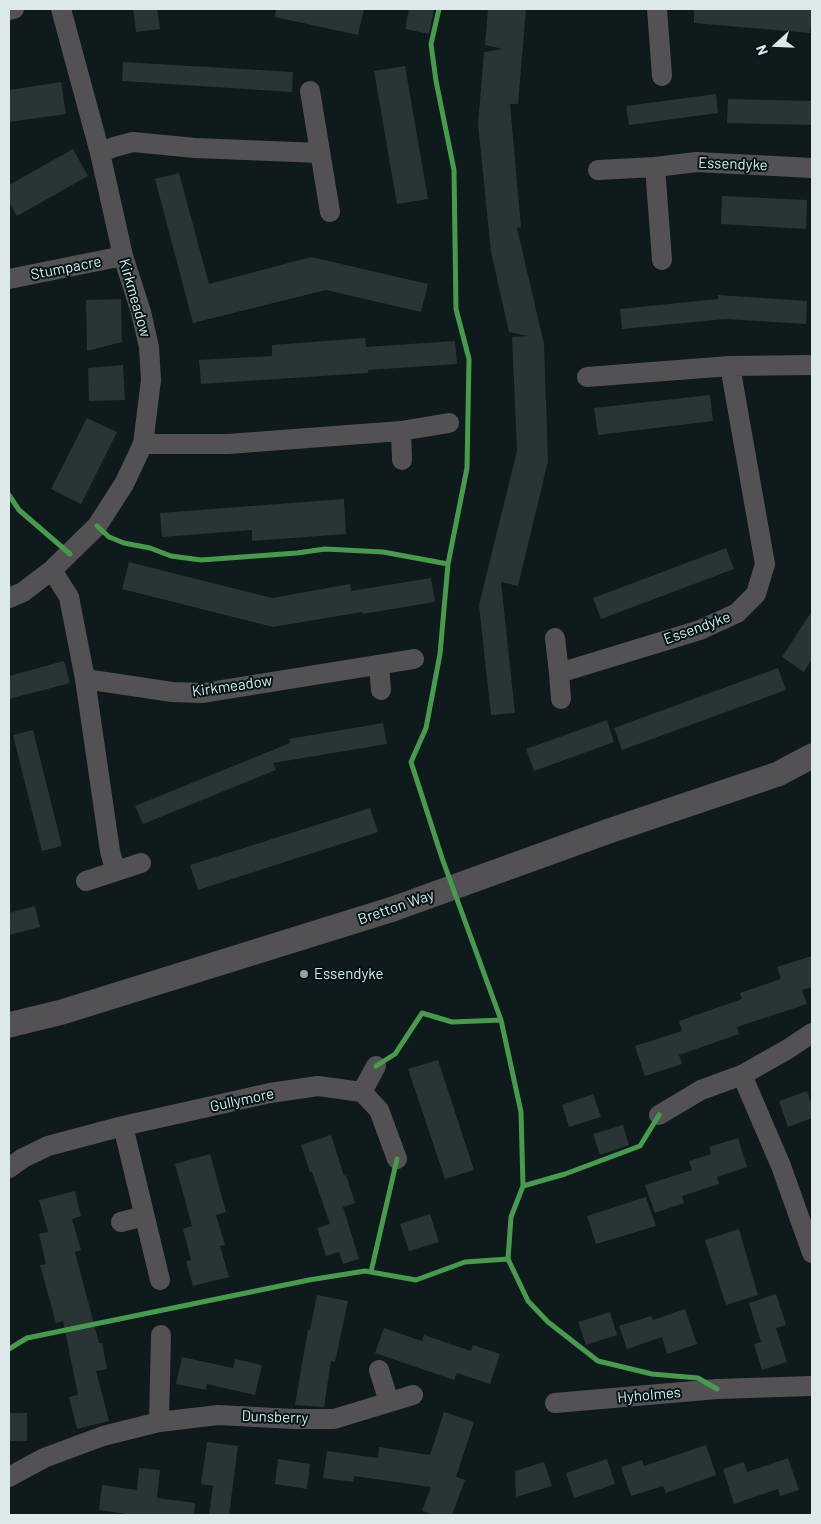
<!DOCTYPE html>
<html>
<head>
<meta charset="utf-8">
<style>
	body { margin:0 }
	#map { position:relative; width:821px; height:1524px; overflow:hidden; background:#0e1a1b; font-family:Barlow,sans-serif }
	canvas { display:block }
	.frame { position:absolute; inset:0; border:10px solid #dce9e9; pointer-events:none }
	.north { position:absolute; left:751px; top:20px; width:50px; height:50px; -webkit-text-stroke:4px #021617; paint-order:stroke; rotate:250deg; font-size:14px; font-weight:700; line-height:20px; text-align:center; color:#dce9e9 }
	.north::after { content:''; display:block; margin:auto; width:18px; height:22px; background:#dce9e9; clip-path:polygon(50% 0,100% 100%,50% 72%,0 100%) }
</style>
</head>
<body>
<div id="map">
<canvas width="821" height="1524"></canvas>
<div class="frame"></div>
<div class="north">N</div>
</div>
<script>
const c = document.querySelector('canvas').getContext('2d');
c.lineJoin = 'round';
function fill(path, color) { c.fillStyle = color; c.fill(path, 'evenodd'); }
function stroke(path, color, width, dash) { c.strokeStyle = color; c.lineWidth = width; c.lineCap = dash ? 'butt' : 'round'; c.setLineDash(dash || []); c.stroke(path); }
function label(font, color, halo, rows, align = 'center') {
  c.font = font + ' Barlow,sans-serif'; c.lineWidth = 4; c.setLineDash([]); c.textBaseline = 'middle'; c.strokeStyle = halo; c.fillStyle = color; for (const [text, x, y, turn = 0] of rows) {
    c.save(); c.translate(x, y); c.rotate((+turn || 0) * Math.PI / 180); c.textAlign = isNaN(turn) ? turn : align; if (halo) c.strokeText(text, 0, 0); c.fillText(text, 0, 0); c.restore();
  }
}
const building = new Path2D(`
	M133,9H157L160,29L136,32Z
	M276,9H364L358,35L275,17Z
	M409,9H434L429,34L405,29Z
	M488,9H526L518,104H510L521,227L517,228L544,344L548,461L518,586L501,582L515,713L491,715L479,605L517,451L512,337L528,336L509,332L491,252L478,124L484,52L503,49L485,45Z
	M694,9H812L810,33L694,23Z
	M123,62L293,72L292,92L122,81Z
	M405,66L428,199L397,204L374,71Z
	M61,82L66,114L9,122V90Z
	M716,94L718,113L629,125L626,106Z
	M728,99L812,101V125L727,123Z
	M73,149L88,176L17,216L9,202V185Z
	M179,173L209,284L311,257L428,284L421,312L326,290L193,323L155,179Z
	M722,196L807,200L806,229L721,224Z
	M718,295L807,301L806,324L725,319L622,329L620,309L718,299Z
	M121,299L122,342L87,351L86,300Z
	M365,338L366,347L455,341L457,364L368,370V373L201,384L199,360L272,356V345Z
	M123,365L125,400L89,401L88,368Z
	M710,395L713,421L598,435L594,408Z
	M87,418L117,432L81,504L51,489Z
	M344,499L346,534L252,541V530L162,537L160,513Z
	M726,548L734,569L601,619L593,598Z
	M129,562L272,598L350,584L351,591L431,578L435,602L362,614V612L273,627L122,589Z
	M812,611V659L804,672L782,657Z
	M64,661L70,683L9,699V676Z
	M778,668L786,690L622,750L614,728Z
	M607,720L614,742L534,771L526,749Z
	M383,723L387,744L273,763L276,770L143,824L135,806L290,743L289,739Z
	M33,730L62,846L42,851L13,735Z
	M370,808L378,832L198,890L190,865Z
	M35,906L40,927L9,935V913Z
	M812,956V987L802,990L807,1004L737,1027L739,1034L679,1055L682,1064L645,1076L635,1046L682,1031L679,1021L742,999L740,993L781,979L777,967Z
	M438,1060L474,1170L445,1179L408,1069Z
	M807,1091L812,1105V1118L788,1127L779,1101Z
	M593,1094L601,1117L569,1127L562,1105Z
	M623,1125L629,1145L600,1155L593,1134Z
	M331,1135L344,1176L346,1175L355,1203L343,1207L359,1259L343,1264L339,1252L326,1256L317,1228L330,1224L312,1172H310L301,1145Z
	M738,1138L747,1167L717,1177L719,1184L682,1196L684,1203L655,1213L645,1185L692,1170L689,1161L711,1154L709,1147Z
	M210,1154L226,1212L216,1215L225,1245L220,1246L229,1277L193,1286L186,1261L191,1260L183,1229L192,1226L175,1164Z
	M75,1191L81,1216L72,1219L81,1250L75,1252L99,1343H102L107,1369L96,1371L109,1421L77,1429L69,1397L78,1395L63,1321L56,1323L40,1265L46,1264L39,1234L48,1232L39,1200Z
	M646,1197L656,1226L596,1244L587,1216Z
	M430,1214L439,1242L409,1251L400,1224Z
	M739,1229L758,1295L726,1305L705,1240Z
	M776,1294L786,1325L776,1328L787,1362L762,1370L754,1344L761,1342L749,1303Z
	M317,1295L348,1301L335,1362L331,1361L324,1407L295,1405L308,1330H310Z
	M685,1309L697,1344L667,1354L662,1337L627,1349L619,1326L651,1316L653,1320Z
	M610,1312L617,1335L586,1345L578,1322Z
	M384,1328L422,1341L424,1335L471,1351L473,1345L500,1354L490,1384L457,1373L454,1380L375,1353Z
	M182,1357L233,1368L235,1359L262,1365L255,1395L207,1384L206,1390L176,1384Z
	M444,1412L474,1422L456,1477L465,1480L452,1515H434L422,1511L431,1487L354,1476L353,1482L323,1478L327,1451L378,1458L379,1447L430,1455Z
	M9,1413H27V1441H9Z
	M207,1442L238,1446L229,1515H209L213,1486L201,1484Z
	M706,1445L716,1475L666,1493L663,1486L631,1496L621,1467L642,1460L644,1466Z
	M788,1458L799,1490L780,1496L778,1489L734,1504L723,1469L744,1462L747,1472Z
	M278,1459L310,1464L307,1489L275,1484Z
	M607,1459L615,1484L574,1498L566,1473Z
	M544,1462L552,1486L516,1497L515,1471Z
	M139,1468L160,1470L157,1498L195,1503L194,1515H134L99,1510L102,1485L137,1490Z`);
const minor = new Path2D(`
	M657,9L662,76
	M9,10L14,9
	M310,91L330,212
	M100,153L114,147L133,142L195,148L320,153
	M655,167L662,260
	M598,170L655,167L697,162L812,168
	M9,279L123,256
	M587,377L730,366
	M401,431L402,460
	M143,444H228L401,431L449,423
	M52,570L69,597L85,679L110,851L115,870
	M9,598L23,592L52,570L97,526L124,484L143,444L151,380L149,347L141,312L123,256L100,153L61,9
	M555,638L559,673L700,630L737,613L756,594L765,564L730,366L812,365
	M379,665L381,690
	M559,673L561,699
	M85,679L172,692L203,693L414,659
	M86,881L141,863
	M742,1075L788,1049L812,1033
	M362,1092L376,1066
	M659,1115L701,1090L742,1075L781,1166L812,1253
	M123,1126L160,1280
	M9,1168L23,1158L48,1146L123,1126L270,1093L318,1086L362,1092L379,1110L397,1159
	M121,1222L144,1216
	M379,1370L389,1402
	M555,1403L717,1389L812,1386
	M159,1422L161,1335
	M9,1477L44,1458L103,1436L159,1422L218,1415L294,1419H334L413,1395`);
const tertiary = new Path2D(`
	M9,1025L62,1012L393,909L609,831L778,774L812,756`);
const cycleway = new Path2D(`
	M439,9L431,44L436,81L454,170L456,309L469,359L467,468L448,564L440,654L426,728L411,762L442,858L501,1020L521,1112L523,1186L511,1217L508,1259L528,1301L548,1322L598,1361L652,1374L698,1378L717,1389
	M9,495L19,510L70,554
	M97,526L109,537L124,543L150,548L171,556L201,560L297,553L325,549L383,552L448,564
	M376,1066L395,1054L422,1013L452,1022L501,1020
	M523,1186L565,1174L640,1146L659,1115
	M371,1272L397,1159
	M9,1349L27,1338L309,1280L365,1271L416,1280L465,1262L508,1259`);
const markers = [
	[304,974,5,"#94a1a1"]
];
const streetNames = [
	["Essendyke",733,164,2],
	["Stumpacre",66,268,-11],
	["Kirkmeadow",135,298,74],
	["Essendyke",697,628,-20],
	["Kirkmeadow",232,686,-8],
	["Bretton Way",396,907,-19],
	["Gullymore",242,1100,-12],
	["Hyholmes",649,1395,-5],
	["Dunsberry",275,1417,2]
];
const poiNames = [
	["Essendyke",314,974]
];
fill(building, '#293434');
stroke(minor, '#545154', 20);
stroke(tertiary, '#545154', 25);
stroke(cycleway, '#469c4c', 5);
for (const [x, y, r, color] of markers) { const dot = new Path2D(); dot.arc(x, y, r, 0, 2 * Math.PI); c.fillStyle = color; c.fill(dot); stroke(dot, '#021617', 2); }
label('15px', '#dce9e9', '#021617', streetNames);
label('15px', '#dce9e9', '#021617', poiNames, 'left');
</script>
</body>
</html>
